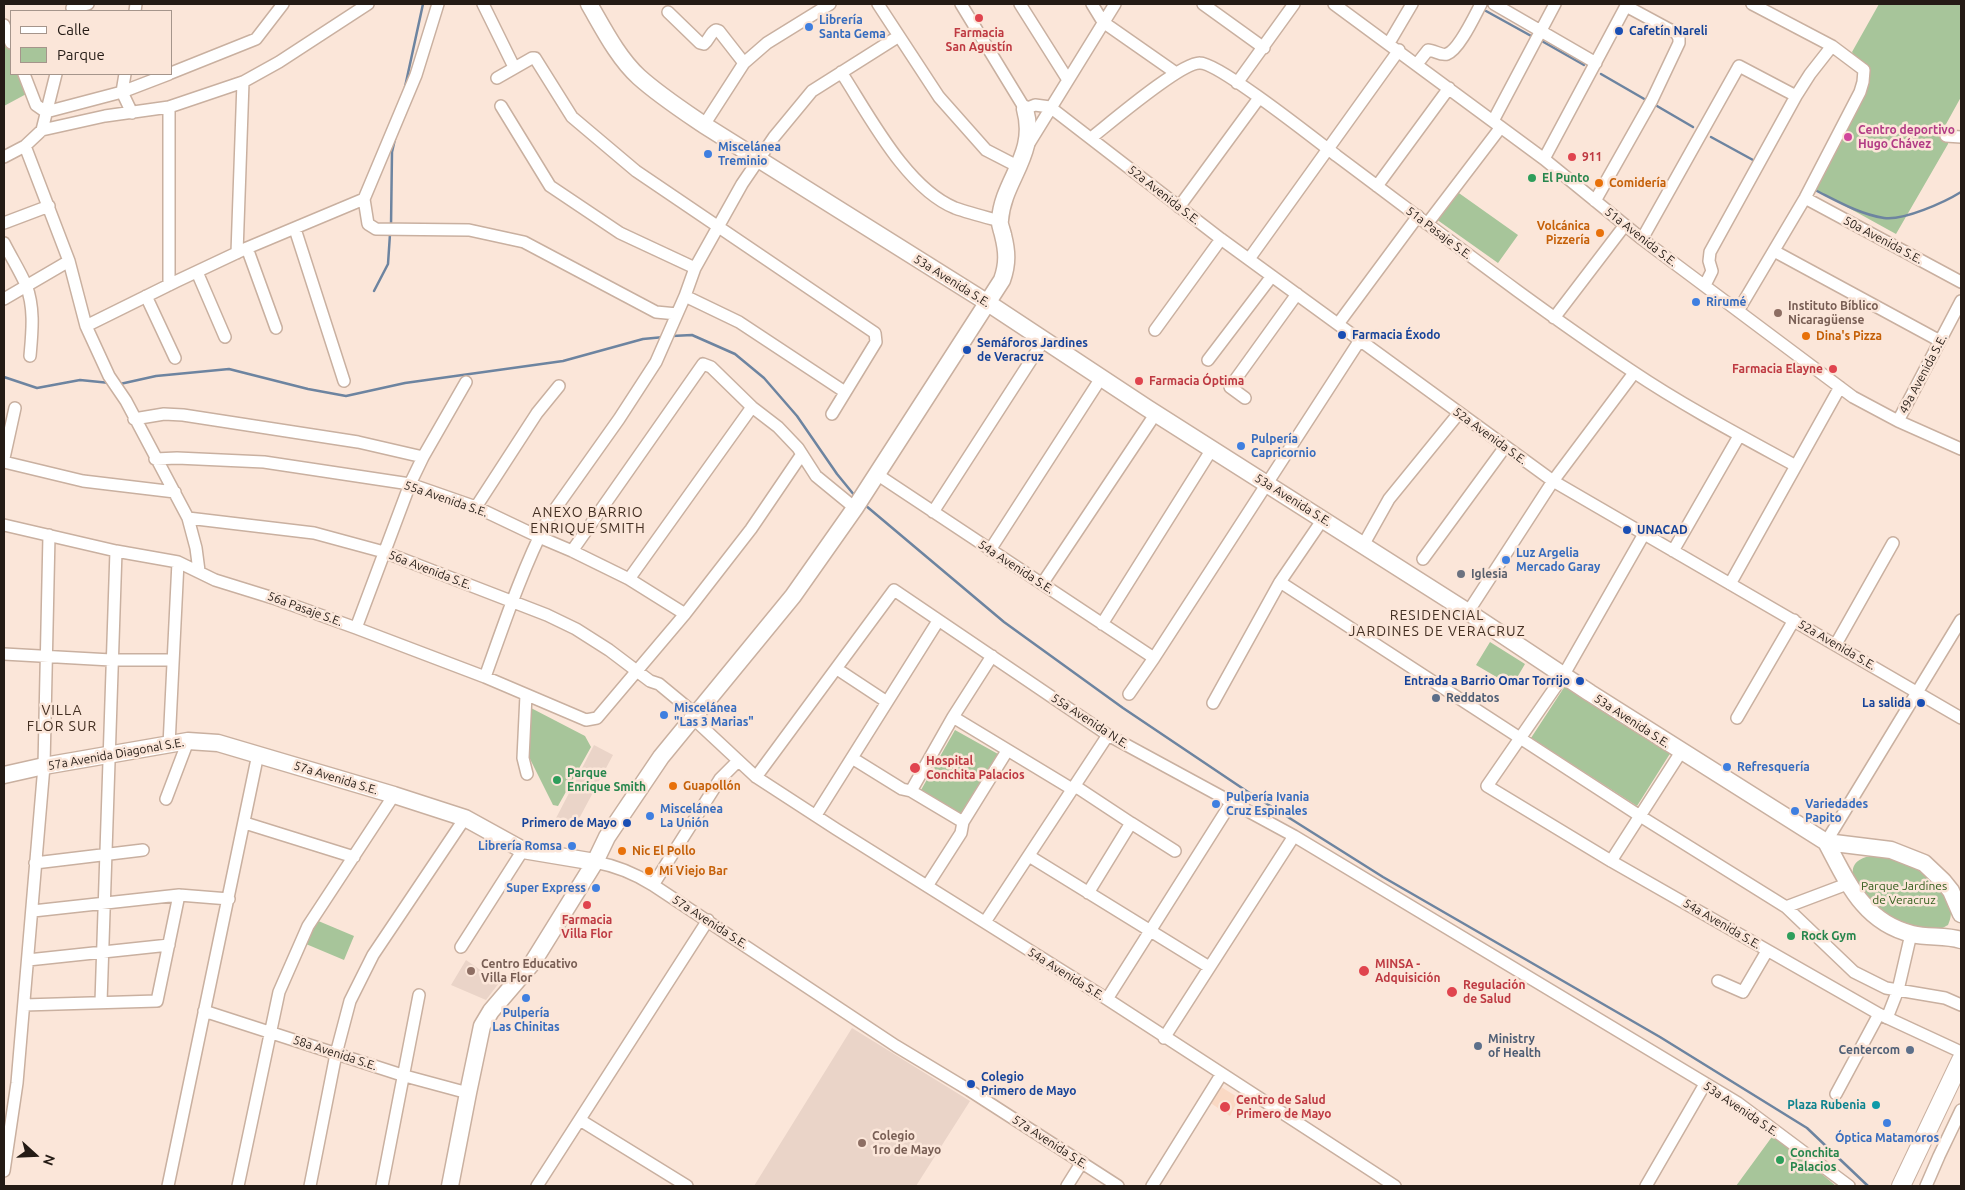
<!DOCTYPE html>
<html>
<head>
<meta charset="utf-8">
<style>
	body { margin:0 }
	#map { position:relative; width:1965px; height:1190px; overflow:hidden; background:#fbe6d9; font-family:Ubuntu,sans-serif }
	canvas { display:block }
	.frame { position:absolute; inset:0; border:5px solid #241b15; pointer-events:none }
	.legend { position:absolute; left:10px; top:10px; width:162px; height:65px; box-sizing:border-box; background:#fbe6d9; border:1px solid #a5958b; margin:0; padding:6px 9px; list-style:none; font-size:15px; color:#241b15 }
	.legend li { display:flex; align-items:center; gap:10px; height:25px }
	.legend b { width:25px; border:1px solid #a5958b }
	.north { position:absolute; left:10px; top:1130px; width:50px; height:50px; -webkit-text-stroke:4px #fbe6d9; paint-order:stroke; rotate:110deg; font-size:14px; font-weight:700; line-height:20px; text-align:center; color:#241b15 }
	.north::after { content:''; display:block; margin:auto; width:18px; height:22px; background:#241b15; clip-path:polygon(50% 0,100% 100%,50% 72%,0 100%) }
</style>
</head>
<body>
<div id="map">
<canvas width="1965" height="1190"></canvas>
<div class="frame"></div>
<ul class="legend">
<li><b style="height:6px;background:#fff"></b>Calle</li>
<li><b style="height:14px;background:#a7c59a"></b>Parque</li>
</ul>
<div class="north">N</div>
</div>
<script>
const c = document.querySelector('canvas').getContext('2d');
c.lineJoin = 'round';
function fill(path, color) { c.fillStyle = color; c.fill(path, 'evenodd'); }
function stroke(path, color, width, dash) { c.strokeStyle = color; c.lineWidth = width; c.lineCap = dash ? 'butt' : 'round'; c.setLineDash(dash || []); c.stroke(path); }
function label(font, color, halo, rows, align = 'center') {
  c.font = font + ' Ubuntu,sans-serif'; c.lineWidth = 5; c.setLineDash([]); c.textBaseline = 'middle'; c.strokeStyle = halo; c.fillStyle = color; for (const [text, x, y, turn = 0] of rows) {
    c.save(); c.translate(x, y); c.rotate((+turn || 0) * Math.PI / 180); c.textAlign = isNaN(turn) ? turn : align; if (halo) c.strokeText(text, 0, 0); c.fillText(text, 0, 0); c.restore();
  }
}
const built = new Path2D(`
	M1213,1082L1239,1098L1230,1116L1203,1098Z`);
const education = new Path2D(`
	M594,745L613,755L573,830L555,820Z
	M466,960L499,983L486,1000L451,985Z
	M852,1028L970,1101L916,1186H754Z`);
const green = new Path2D(`
	M1879,4H1961V97L1940,135L1948,141V144L1896,234L1809,186L1856,94L1861,66L1852,52Z
	M4,29L11,47V74H22L30,92L4,106Z
	M1456,191L1518,235L1498,263L1436,219Z
	M1490,642L1525,664L1512,686L1476,665Z
	M1565,686L1671,752L1637,806L1531,738Z
	M531,708L585,736L591,747L558,806L553,805L528,755Z
	M955,730L998,754L963,815L921,790Z
	M1866,857C1874,856 1884,855 1893,858C1915,865 1964,895 1948,925C1943,928 1936,931 1930,931C1921,930 1908,926 1900,923C1882,916 1828,869 1866,857Z
	M316,920L354,936L344,960L306,944Z
	M1774,1134L1836,1186H1736Z`);
const stream = new Path2D(`
	M1486,11L1533,37
	M1540,40L1584,65
	M1601,74L1646,100
	M405,87L423,4
	M1657,106L1693,127
	M1711,137L1753,160
	M1815,190C1837,201 1859,214 1884,218C1903,221 1945,202 1961,192
	M391,226L392,152L395,139
	M374,291L388,264L390,234
	M672,336L692,335L735,354L764,378L797,416L837,474L855,496
	M4,377L37,388L80,380L110,383
	M120,384L156,376L229,369L308,389L346,396L405,383L563,361L643,339L664,337
	M865,505L1004,622L1123,708L1245,790L1383,877L1660,1037L1807,1128L1868,1186`);
const street = new Path2D(`
	M438,4L416,75L364,199L368,224L376,229L469,230L524,242L656,312L677,314
	M483,4L514,67
	M878,4L939,97L986,150L1019,167
	M961,4L1025,109L1035,105L1050,107L1221,239L1553,481L1961,718
	M1020,4L1068,80
	M1092,4L1103,22L1176,73
	M1203,4L1264,48
	M1334,4L1544,159L1642,239L1853,397L1898,421L1961,449
	M1494,4L1596,63
	M72,8L88,4
	M135,11L136,4
	M668,12L700,43L704,44C709,40 710,33 716,30L719,31L744,63
	M4,25L11,43
	M1389,43L1412,4
	M1417,64L1428,50C1434,50 1441,56 1447,54C1459,50 1475,15 1481,4
	M841,72C869,115 906,188 955,208C969,213 985,217 1000,221
	M171,73L256,39L283,4
	M24,74L36,105L46,112L122,92L169,74
	M125,74L122,92L132,113
	M497,78L532,58H535L572,117L636,171L875,333L876,342L832,414
	M1237,83L1294,4
	M501,106L550,186L620,233L695,268
	M1493,121L1555,4
	M704,125L744,63L767,43L830,4
	M42,130L105,116L169,107L243,82L279,62L368,4
	M1946,136L1961,137
	M1091,138C1109,124 1181,62 1200,63C1219,63 1316,140 1337,156C1435,229 1531,304 1632,371C1684,406 1741,436 1796,466
	M1028,145L1115,4
	M25,146L69,261L86,326L109,376L126,401L188,518L196,548L199,571
	M4,157L25,146L42,130L56,74
	M1544,159L1627,4
	M1377,186L1449,88
	M1805,198L1961,282
	M1595,201L1652,100L1679,43V38L1676,33L1626,6
	M1179,207L1259,98
	M4,223L49,206
	M1427,224L1501,127
	M295,229L344,381
	M1642,239L1739,66L1796,96
	M4,243C11,257 20,271 26,285C35,308 32,333 30,356
	M247,248L276,328
	M1774,251L1940,341
	M237,253L243,82
	M1249,259L1399,50
	M197,272L225,337
	M169,285V107
	M1705,285L1712,271L1709,261L1710,252L1796,96L1810,74L1832,46
	M146,296L175,358
	M685,296L739,322L845,392
	M4,299L69,261
	M1738,311L1805,198L1860,92L1863,82L1864,70L1832,46L1752,4
	M1554,318L1625,225
	M1338,324L1418,216
	M86,326L177,281L247,248L364,199
	M1155,330L1221,239
	M1208,360L1272,276
	M1245,398L1230,387L1297,294
	M134,419L164,414L183,415L358,442L423,457
	M1898,421L1961,301
	M4,458L15,408
	M155,459L177,458L264,462L410,484L476,507L539,537L572,551L629,579L685,614
	M4,462L83,481L175,492
	M878,475L1154,658
	M476,507L537,413L559,386
	M933,512L1044,340
	M188,518L314,533L384,552L547,615L576,629L609,650L650,681L659,684L688,708L695,716L697,722L756,777L836,829L1107,999L1395,1186
	M4,525L116,551L178,562L215,580L273,598L356,628L485,677L586,720L597,718L685,614L751,529L802,454
	M1644,534L1563,676L1487,786L1611,861L1879,1014L1961,1052
	M1366,540L1389,499L1459,413
	M990,550L1101,378
	M572,551L703,364L711,367L752,407L778,427L798,448L816,476L855,508
	M1673,551L1739,436
	M1423,559L1505,447
	M629,579L752,407
	M1280,582L1640,816L1786,907L1854,972L1886,988L1945,998L1961,1005
	M1042,584L1156,413
	M1730,584L1840,387
	M1468,612L1553,481L1634,373
	M1102,624L1212,449
	M356,628L410,484L423,457L466,382
	M1836,644L1893,543
	M4,654L111,660H172
	M837,669L887,702
	M485,677C504,624 522,570 548,519L619,419L656,362L685,296L695,268L742,184L774,137L812,91L899,36
	M1129,694L1154,658L1360,340
	M526,695L523,758L527,774
	M1213,703L1280,582L1323,519
	M953,717L1072,789
	M1737,718L1794,620
	M169,745L178,562
	M852,758L902,789L911,791L963,822
	M756,777L894,590L1108,735L1294,836L1738,1103L1849,1186
	M1075,786L1131,823L1088,893
	M911,791L953,717L992,656
	M166,799L188,741
	M816,815L938,621
	M245,823L354,857
	M1131,823L1175,851
	M1826,842L1961,620
	M1029,856L1209,967
	M1611,861L1681,752
	M595,862C617,866 634,873 653,885L896,1046L969,1090L1118,1186
	M35,863L143,850
	M653,885L720,779L738,761
	M927,886L961,833L963,822L1007,751
	M1786,907L1847,884
	M33,911L179,895L229,899
	M985,922L1108,735
	M461,947L523,850
	M28,960L169,945
	M1718,981L1743,992L1767,951
	M1107,999L1231,803
	M101,1002L116,551
	M24,1005L157,1001L179,895
	M204,1011L405,1076L468,1093
	M1887,1018L1898,990L1911,934
	M1164,1038L1294,836
	M1836,1094L1879,1014
	M580,1120L687,1186
	M4,1171L17,1083L44,766L49,535
	M168,1186L258,754
	M238,1186L279,992L308,926L394,795
	M310,1186L336,1054L350,1001L373,955L465,818
	M382,1186L419,995
	M537,1186L708,920
	M1067,1186L1082,1162
	M1152,1186L1221,1075
	M1646,1186L1705,1084
	M1926,1186L1939,1156L1961,1110`);
const secondary = new Path2D(`
	M589,4C603,28 618,58 639,77C659,95 682,110 704,125L988,303L1147,408L1468,612L1590,693L1826,842L1891,850L1924,863L1943,881L1951,891L1961,914
	M4,775L44,766L188,741L218,743L394,795L465,818L523,850L595,862
	M1826,842C1847,881 1863,922 1912,934C1928,938 1945,935 1961,940
	M450,1186L468,1093L482,1026L491,1011L533,962L595,862L607,837L661,757L793,596L855,508L1002,280C1008,263 1007,251 1003,235C1002,230 999,224 1000,220C1003,179 1038,155 1025,109`);
const primary = new Path2D(`
	M1901,1186L1961,1060`);
const markers = [
	[979,18,5,"#e0444e"],
	[809,27,5,"#3f7fe0"],
	[1619,31,5,"#1a4fb4"],
	[1848,137,5,"#d1479c"],
	[708,154,5,"#3f7fe0"],
	[1572,157,5,"#e0444e"],
	[1532,178,5,"#2e9e5b"],
	[1599,183,5,"#e8710a"],
	[1600,233,5,"#e8710a"],
	[1696,302,5,"#3f7fe0"],
	[1778,313,5,"#8d6e63"],
	[1342,335,5,"#1a4fb4"],
	[1806,336,5,"#e8710a"],
	[967,350,5,"#1a4fb4"],
	[1833,369,5,"#e0444e"],
	[1139,381,5,"#e0444e"],
	[1241,446,5,"#3f7fe0"],
	[1627,530,5,"#1a4fb4"],
	[1506,560,5,"#3f7fe0"],
	[1461,574,5,"#6b7280"],
	[1580,681,5,"#1a4fb4"],
	[1436,698,5,"#5c6f8a"],
	[1921,703,5,"#1a4fb4"],
	[664,715,5,"#3f7fe0"],
	[1727,767,5,"#3f7fe0"],
	[915,768,6,"#e0444e"],
	[557,780,5,"#2e9e5b"],
	[673,786,5,"#e8710a"],
	[1216,804,5,"#3f7fe0"],
	[1795,811,5,"#3f7fe0"],
	[650,816,5,"#3f7fe0"],
	[627,823,5,"#1a4fb4"],
	[572,846,5,"#3f7fe0"],
	[622,851,5,"#e8710a"],
	[649,871,5,"#e8710a"],
	[596,888,5,"#3f7fe0"],
	[587,905,5,"#e0444e"],
	[1791,936,5,"#2e9e5b"],
	[471,971,5,"#8d6e63"],
	[1364,971,6,"#e0444e"],
	[1452,992,6,"#e0444e"],
	[526,998,5,"#3f7fe0"],
	[1478,1046,5,"#5c6f8a"],
	[1910,1050,5,"#5c6f8a"],
	[971,1084,5,"#1a4fb4"],
	[1876,1105,5,"#0f9aa8"],
	[1225,1107,6,"#e0444e"],
	[1887,1123,5,"#3f7fe0"],
	[862,1143,5,"#8d6e63"],
	[1780,1160,5,"#2e9e5b"]
];
const shopNames = [
	["Librería",819,20],
	["Santa Gema",819,34],
	["Miscelánea",718,147],
	["Treminio",718,161],
	["Rirumé",1706,302],
	["Pulpería",1251,439],
	["Capricornio",1251,453],
	["Luz Argelia",1516,553],
	["Mercado Garay",1516,567],
	["Miscelánea",674,708],
	["\"Las 3 Marias\"",674,722],
	["Refresquería",1737,767],
	["Pulpería Ivania",1226,797],
	["Cruz Espinales",1226,811],
	["Variedades",1805,804],
	["Papito",1805,818],
	["Miscelánea",660,809],
	["La Unión",660,823],
	["Librería Romsa",562,846,"right"],
	["Super Express",586,888,"right"],
	["Pulpería",526,1013,"center"],
	["Las Chinitas",526,1027,"center"],
	["Óptica Matamoros",1887,1138,"center"]
];
const transitNames = [
	["Cafetín Nareli",1629,31],
	["Farmacia Éxodo",1352,335],
	["Semáforos Jardines",977,343],
	["de Veracruz",977,357],
	["UNACAD",1637,530],
	["Entrada a Barrio Omar Torrijo",1570,681,"right"],
	["La salida",1911,703,"right"],
	["Primero de Mayo",617,823,"right"],
	["Colegio",981,1077],
	["Primero de Mayo",981,1091]
];
const healthNames = [
	["Farmacia",979,33,"center"],
	["San Agustín",979,47,"center"],
	["911",1582,157],
	["Farmacia Elayne",1823,369,"right"],
	["Farmacia Óptima",1149,381],
	["Hospital",926,761],
	["Conchita Palacios",926,775],
	["Farmacia",587,920,"center"],
	["Villa Flor",587,934,"center"],
	["MINSA -",1375,964],
	["Adquisición",1375,978],
	["Regulación",1463,985],
	["de Salud",1463,999],
	["Centro de Salud",1236,1100],
	["Primero de Mayo",1236,1114]
];
const hotelNames = [
	["Centro deportivo",1858,130],
	["Hugo Chávez",1858,144]
];
const leisureNames = [
	["El Punto",1542,178],
	["Parque",567,773],
	["Enrique Smith",567,787],
	["Rock Gym",1801,936],
	["Conchita",1790,1153],
	["Palacios",1790,1167]
];
const foodNames = [
	["Comidería",1609,183],
	["Volcánica",1590,226,"right"],
	["Pizzería",1590,240,"right"],
	["Dina's Pizza",1816,336],
	["Guapollón",683,786],
	["Nic El Pollo",632,851],
	["Mi Viejo Bar",659,871]
];
const streetNames = [
	["52a Avenida S.E.",1164,195,38],
	["51a Pasaje S.E.",1439,233,37],
	["51a Avenida S.E.",1641,237,38],
	["50a Avenida S.E.",1883,240,28],
	["53a Avenida S.E.",952,281,32],
	["49a Avenida S.E.",1923,374,-62],
	["52a Avenida S.E.",1490,436,36],
	["55a Avenida S.E.",446,499,19],
	["53a Avenida S.E.",1293,500,32],
	["54a Avenida S.E.",1016,567,33],
	["56a Avenida S.E.",430,570,21],
	["56a Pasaje S.E.",305,609,20],
	["52a Avenida S.E.",1837,645,30],
	["55a Avenida N.E.",1090,721,33],
	["53a Avenida S.E.",1632,721,33],
	["57a Avenida Diagonal S.E.",116,754,-10],
	["57a Avenida S.E.",336,778,17],
	["57a Avenida S.E.",710,922,33],
	["54a Avenida S.E.",1722,924,30],
	["54a Avenida S.E.",1066,974,32],
	["58a Avenida S.E.",335,1053,18],
	["53a Avenida S.E.",1741,1109,34],
	["57a Avenida S.E.",1050,1142,33]
];
const educationNames = [
	["Instituto Bíblico",1788,306],
	["Nicaragüense",1788,320],
	["Centro Educativo",481,964],
	["Villa Flor",481,978],
	["Colegio",872,1136],
	["1ro de Mayo",872,1150]
];
const worshipNames = [
	["Iglesia",1471,574]
];
const serviceNames = [
	["Reddatos",1446,698],
	["Ministry",1488,1039],
	["of Health",1488,1053],
	["Centercom",1900,1050,"right"]
];
const parkNames = [
	["Parque Jardines",1904,886],
	["de Veracruz",1904,900]
];
const cultureNames = [
	["Plaza Rubenia",1866,1105]
];
const neighbourhoodNames = [
	["ANEXO BARRIO",588,512],
	["ENRIQUE SMITH",588,528],
	["RESIDENCIAL",1437,615],
	["JARDINES DE VERACRUZ",1437,631],
	["VILLA",62,710],
	["FLOR SUR",62,726]
];
fill(built, '#fad9c4');
fill(education, '#ead4c8');
fill(green, '#a7c59a');
stroke(stream, '#6d84a0', 2.5);
stroke(street, '#c9b0a0', 14);
stroke(secondary, '#c9b0a0', 19);
stroke(primary, '#c9b0a0', 20);
stroke(street, '#fff', 11);
stroke(secondary, '#fff', 16);
stroke(primary, '#fff', 18);
for (const [x, y, r, color] of markers) { const dot = new Path2D(); dot.arc(x, y, r, 0, 2 * Math.PI); c.fillStyle = color; c.fill(dot); stroke(dot, '#fbe6d9', 2); }
label('bold 12px', '#366cbe', '#fbe6d9', shopNames, 'left');
label('bold 12px', '#164399', '#fbe6d9', transitNames, 'left');
label('bold 12px', '#be3a42', '#fbe6d9', healthNames, 'left');
label('bold 12px', '#b23c85', '#fbe6d9', hotelNames, 'left');
label('bold 12px', '#27864d', '#fbe6d9', leisureNames, 'left');
label('bold 12px', '#c56008', '#fbe6d9', foodNames, 'left');
label('12px', '#241b15', '#fbe6d9', streetNames);
label('bold 12px', '#785e54', '#fbe6d9', educationNames, 'left');
label('bold 12px', '#5b616d', '#fbe6d9', worshipNames, 'left');
label('bold 12px', '#4e5e75', '#fbe6d9', serviceNames, 'left');
label('12px', '#335d1c', '#fbe6d9', parkNames);
label('bold 12px', '#0d838f', '#fbe6d9', cultureNames, 'right');
c.letterSpacing = '1px';
label('14px', '#432f22', '#fbe6d9', neighbourhoodNames);
c.letterSpacing = '0px';
</script>
</body>
</html>
